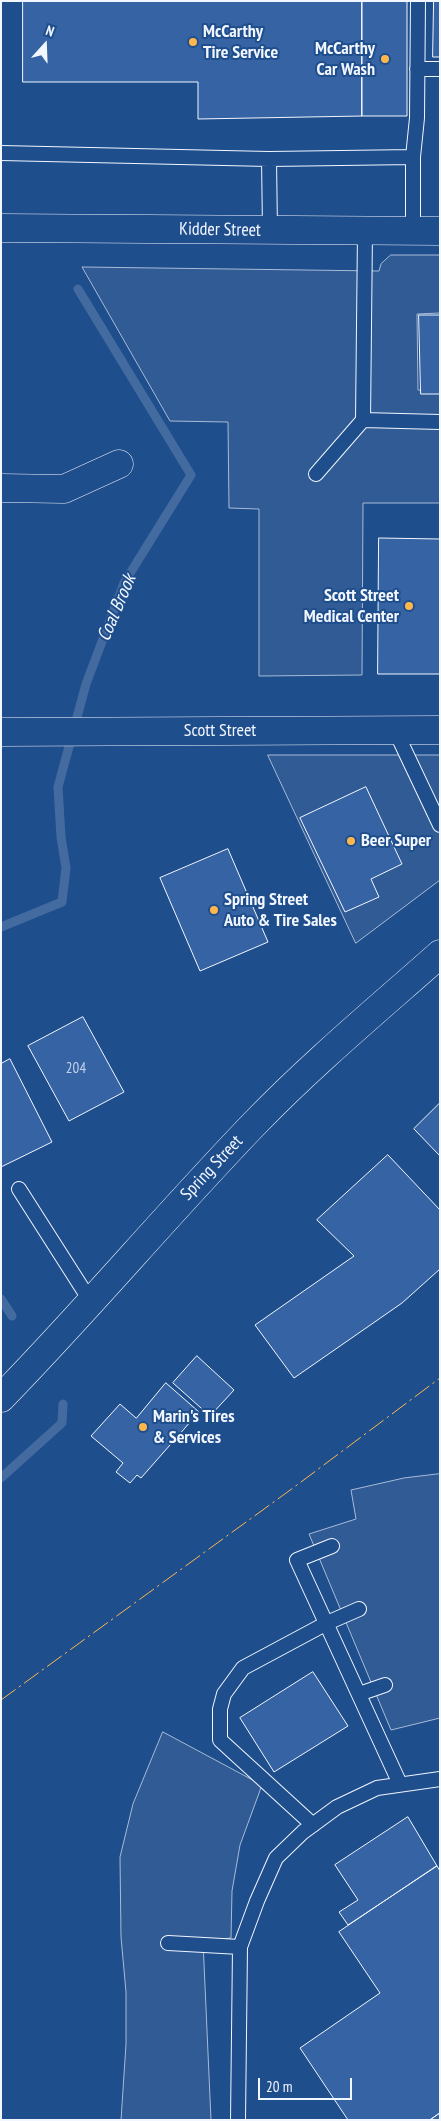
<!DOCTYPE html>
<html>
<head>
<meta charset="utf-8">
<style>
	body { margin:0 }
	#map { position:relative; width:441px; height:2121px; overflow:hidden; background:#1f4e8c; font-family:"PT Sans Narrow",sans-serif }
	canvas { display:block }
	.frame { position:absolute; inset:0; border:2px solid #f2f6ff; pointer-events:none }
	.north { position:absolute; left:20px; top:20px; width:50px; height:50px; -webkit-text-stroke:4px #1f4e8c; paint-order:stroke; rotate:20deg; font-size:14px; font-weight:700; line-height:20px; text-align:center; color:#f2f6ff }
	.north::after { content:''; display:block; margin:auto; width:18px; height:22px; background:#f2f6ff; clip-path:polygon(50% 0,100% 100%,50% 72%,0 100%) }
	.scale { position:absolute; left:258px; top:2078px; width:94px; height:22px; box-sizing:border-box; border:2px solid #f2f6ff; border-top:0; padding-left:6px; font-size:15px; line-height:18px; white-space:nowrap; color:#f2f6ff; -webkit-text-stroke:4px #1f4e8c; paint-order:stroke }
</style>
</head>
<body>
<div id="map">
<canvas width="441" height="2121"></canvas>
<div class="frame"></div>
<div class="north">N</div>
<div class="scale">20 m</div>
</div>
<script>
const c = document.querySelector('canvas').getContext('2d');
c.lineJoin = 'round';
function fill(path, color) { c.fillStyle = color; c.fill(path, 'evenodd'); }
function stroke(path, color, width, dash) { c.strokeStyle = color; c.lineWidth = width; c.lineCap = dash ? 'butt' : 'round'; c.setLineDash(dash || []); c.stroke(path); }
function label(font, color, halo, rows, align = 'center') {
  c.font = font + ' "PT Sans Narrow",sans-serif'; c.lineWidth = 4; c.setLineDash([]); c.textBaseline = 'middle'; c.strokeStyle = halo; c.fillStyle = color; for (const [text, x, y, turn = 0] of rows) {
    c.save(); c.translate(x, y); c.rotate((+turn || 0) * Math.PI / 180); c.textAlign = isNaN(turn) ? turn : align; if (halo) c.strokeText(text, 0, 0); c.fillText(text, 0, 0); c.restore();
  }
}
const built = new Path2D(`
	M391,255H440V313L417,314L418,390L440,391V503H363L362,675L259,676V509L229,508L228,422L170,421L82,267L379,271L381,264Z
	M268,755H440V880L356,943Z
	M440,1474V1718L391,1730L309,1534L356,1519L351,1490L404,1478Z
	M163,1732L262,1785L240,1845L232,1891L231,1938L203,1941L211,2120H121L126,2044V1992L121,1937L120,1857L133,1804Z`);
const stream = new Path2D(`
	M1,927L62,902L66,868L61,837L58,787L86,684L124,583L191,475L78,289
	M1,1299L12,1316
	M1,1478L62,1423L63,1404`);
const building = new Path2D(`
	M23,1H362V116L198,119V82H23Z
	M362,1H407V116H362Z
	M434,1H440V57H433Z
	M419,315H440V394H421Z
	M379,538L440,539V674H378Z
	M366,787L402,864L371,879L379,897L345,912L300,818Z
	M228,849L268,942L200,971L160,878Z
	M83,1017L124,1092L69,1121L28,1046Z
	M10,1059L52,1142L1,1167V1064Z
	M440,1103V1156L414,1129Z
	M388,1155L440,1210V1269L402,1303L294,1378L255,1325L354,1256L317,1220Z
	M197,1356L234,1390L210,1416L173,1383Z
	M166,1383L199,1412L141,1478L137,1475L130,1483L116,1472L123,1463L91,1436L120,1404L136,1418Z
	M313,1672L348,1726L274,1772L240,1718Z
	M408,1817L437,1866L348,1925L339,1912L358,1900L335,1865Z
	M437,1866L440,1871V2113L430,2120H348L300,2048L380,1993L339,1932Z
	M440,2113V2120H430Z`);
const service = new Path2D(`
	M417,69H440
	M1,153L269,159L413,157V231
	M413,157L417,118L418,1
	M269,159L270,230
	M363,420L440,422
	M316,474L363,420L365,231
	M395,730L440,825
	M19,1189L91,1302
	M332,1546L297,1560L400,1784
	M359,1694L385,1685
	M313,1825L220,1740V1709L224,1694L243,1668L327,1623L359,1609
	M168,1943L240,1947
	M238,2120L240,1947L257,1901L276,1858L303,1832L337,1807L377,1788L440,1779`);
const minor = new Path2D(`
	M1,488L64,489L119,464`);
const tertiary = new Path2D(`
	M1,732L440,730`);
const secondary = new Path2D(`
	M1,228L440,231`);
const primary = new Path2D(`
	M1,1398C88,1309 168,1213 255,1123C313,1063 378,1009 440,954`);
const power = new Path2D(`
	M1,1700L293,1488L440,1378`);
const markers = [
	[193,42,5,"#ffb74d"],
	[385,59,5,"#ffb74d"],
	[409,606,5,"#ffb74d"],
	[351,841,5,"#ffb74d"],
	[214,910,5,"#ffb74d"],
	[143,1427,5,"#ffb74d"]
];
const numberNames = [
	["204",76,1069]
];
const poiNames = [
	["McCarthy",203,32],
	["Tire Service",203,53],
	["McCarthy",375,49,"right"],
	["Car Wash",375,70,"right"],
	["Scott Street",399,596,"right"],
	["Medical Center",399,617,"right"],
	["Beer Super",361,841],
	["Spring Street",224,900],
	["Auto & Tire Sales",224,921],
	["Marin's Tires",153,1417],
	["& Services",153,1438]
];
const streetNames = [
	["Kidder Street",220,230,1],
	["Scott Street",220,731],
	["Spring Street",212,1168,-47]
];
const waterNames = [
	["Coal Brook",117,608,-67]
];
fill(built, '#305b95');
stroke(built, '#a8bbd7', 1);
stroke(stream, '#446ba0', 9);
fill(building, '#3563a3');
stroke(building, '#f2f6ff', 1);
stroke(service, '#f2f6ff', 16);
stroke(minor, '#f2f6ff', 29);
stroke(tertiary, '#f2f6ff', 29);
stroke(secondary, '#f2f6ff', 29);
stroke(primary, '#f2f6ff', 29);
stroke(service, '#1f4e8c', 14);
stroke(minor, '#1f4e8c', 28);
stroke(tertiary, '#1f4e8c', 28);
stroke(secondary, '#1f4e8c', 28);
stroke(primary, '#1f4e8c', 28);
stroke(power, '#ffb74d', 1, [18, 4, 2.5, 4]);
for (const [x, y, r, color] of markers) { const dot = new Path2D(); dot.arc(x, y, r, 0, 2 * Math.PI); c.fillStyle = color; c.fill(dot); stroke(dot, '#1f4e8c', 2); }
label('15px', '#c3d1e8', null, numberNames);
label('bold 18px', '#f2f6ff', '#1f4e8c', poiNames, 'left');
label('18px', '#f2f6ff', '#1f4e8c', streetNames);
label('italic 19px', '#f2f6ff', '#1f4e8c', waterNames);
</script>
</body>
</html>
